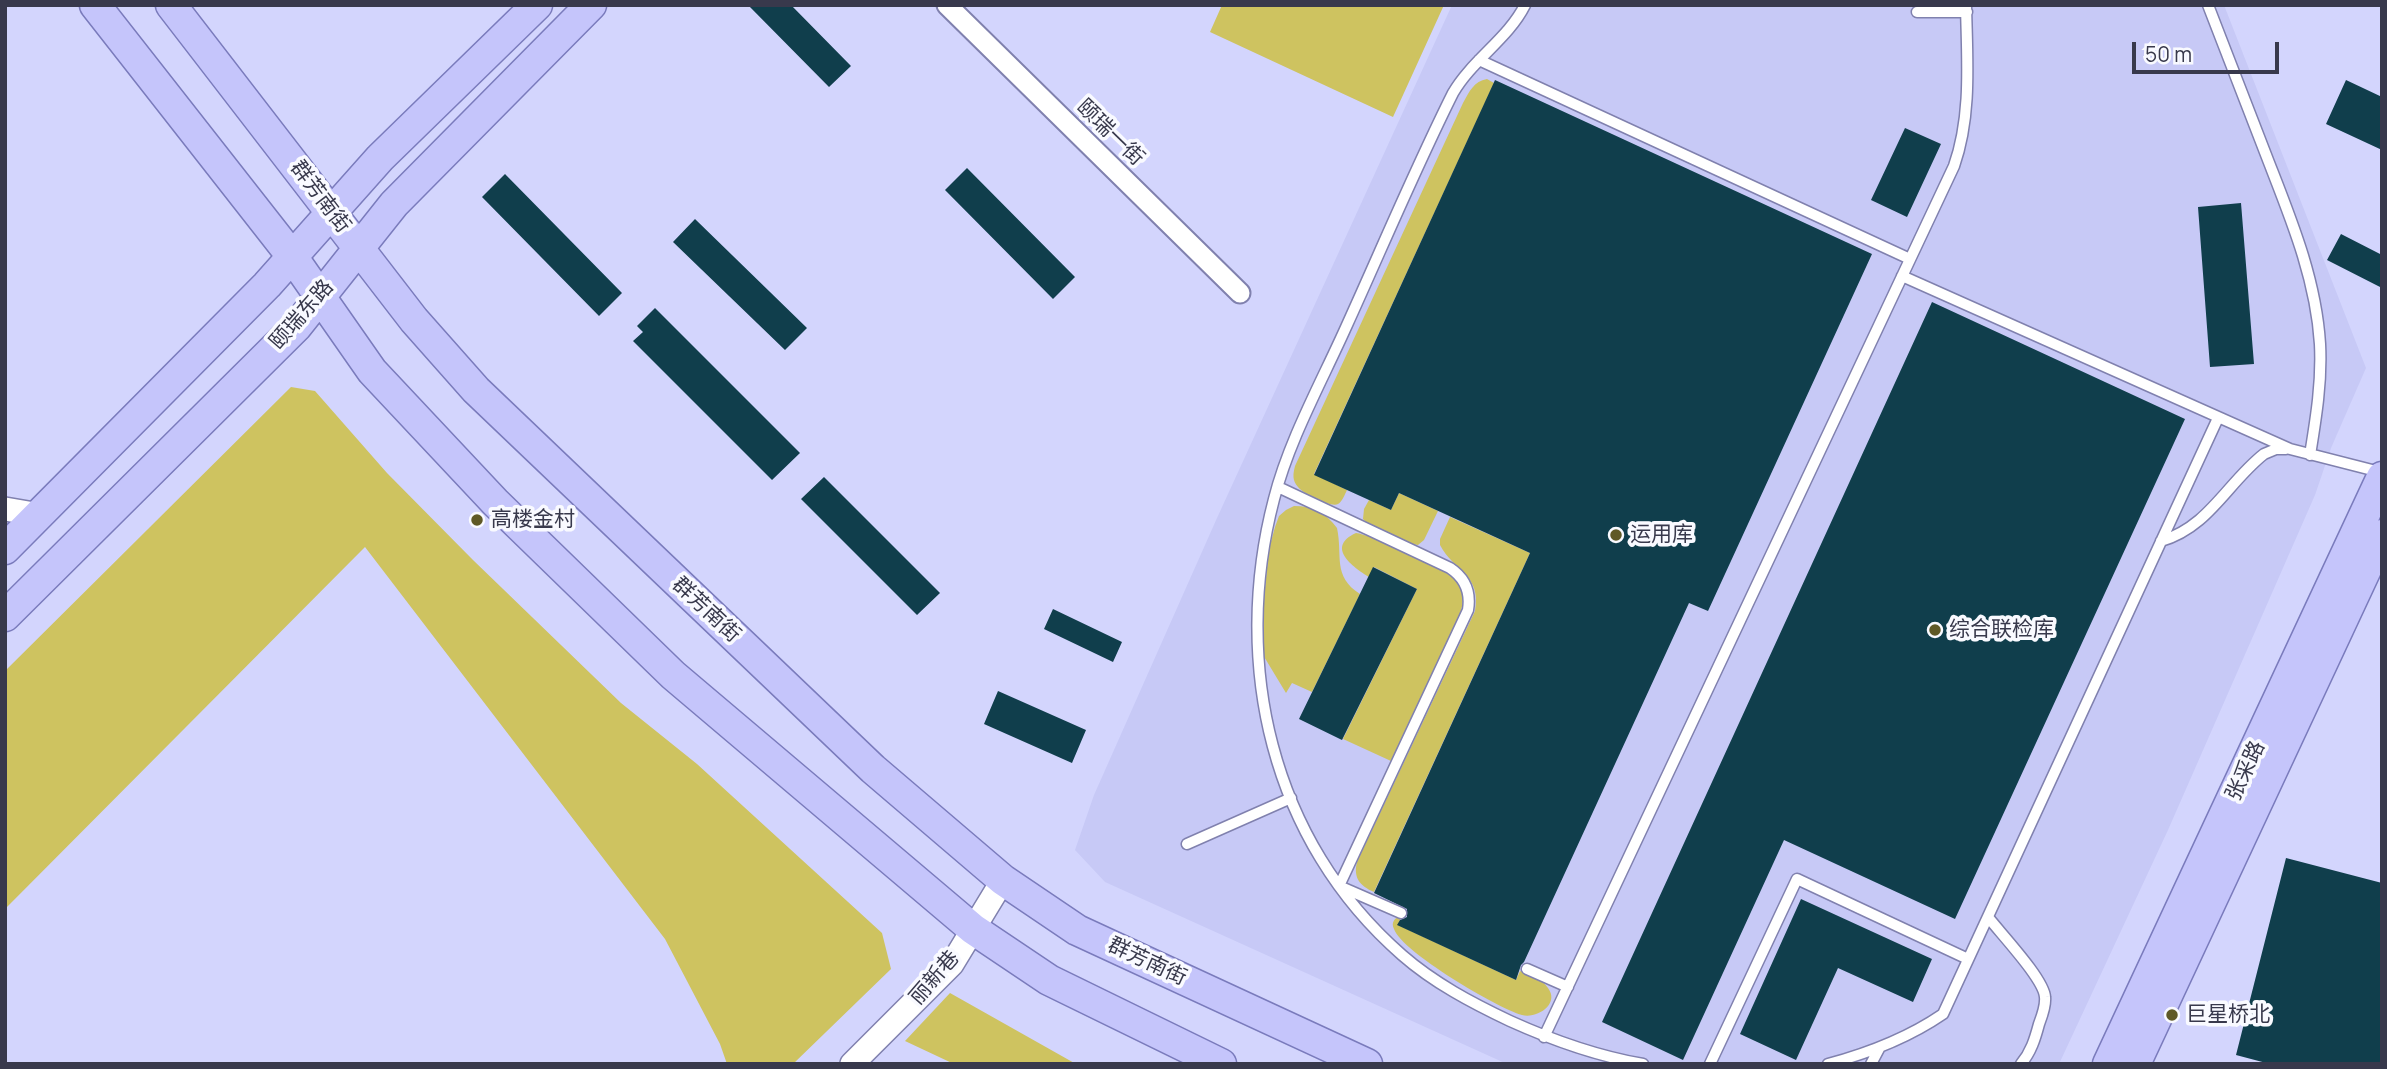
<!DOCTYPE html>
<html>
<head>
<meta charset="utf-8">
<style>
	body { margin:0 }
	#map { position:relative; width:2387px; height:1069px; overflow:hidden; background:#d3d5fd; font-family:Manrope,sans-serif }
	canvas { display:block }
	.frame { position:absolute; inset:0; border:7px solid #38394c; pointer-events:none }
	.scale { position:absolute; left:2132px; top:42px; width:147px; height:32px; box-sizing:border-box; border:4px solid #38394c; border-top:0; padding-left:9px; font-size:21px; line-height:24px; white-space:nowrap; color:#38394c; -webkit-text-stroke:5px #f9faff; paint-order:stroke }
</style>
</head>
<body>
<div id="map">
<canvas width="2387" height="1069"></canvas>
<div class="frame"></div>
<div class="scale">50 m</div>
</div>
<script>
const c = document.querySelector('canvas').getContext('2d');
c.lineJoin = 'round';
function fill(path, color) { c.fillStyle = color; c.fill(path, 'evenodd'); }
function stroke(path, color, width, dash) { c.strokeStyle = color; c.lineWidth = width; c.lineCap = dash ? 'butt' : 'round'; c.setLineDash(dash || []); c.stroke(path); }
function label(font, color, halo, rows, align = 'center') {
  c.font = font + ' Manrope,"Noto Sans SC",sans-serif'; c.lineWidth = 7; c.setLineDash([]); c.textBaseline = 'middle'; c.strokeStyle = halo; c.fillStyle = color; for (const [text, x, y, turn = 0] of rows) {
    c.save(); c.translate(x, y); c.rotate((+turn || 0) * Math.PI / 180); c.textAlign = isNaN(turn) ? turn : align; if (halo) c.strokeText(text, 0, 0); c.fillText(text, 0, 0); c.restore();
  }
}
const built = new Path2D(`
	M1452,5H2224L2366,368L2331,448L2315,495L2168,830L2059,1064H1507L1105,882L1075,850L1094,795L1217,518Z`);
const green = new Path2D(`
	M1222,5H1444L1393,117L1210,32Z
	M1487,79L1494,83L1314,474L1347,490C1345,494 1342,502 1338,504C1331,508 1302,493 1298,487C1292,480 1293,474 1295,466L1463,103C1469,92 1474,81 1487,79Z
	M291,387L315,391L387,473L473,560L621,703L697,764L882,933L891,969L793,1064H727L720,1044L665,939L365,547L5,909V671Z
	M1399,493L1438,511L1424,540L1418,545C1401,543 1374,531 1363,519L1364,509L1369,500L1391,510Z
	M1294,506C1313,506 1326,513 1337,528C1343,556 1332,576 1360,594L1312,692L1292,683L1286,693L1263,655L1264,597L1269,549L1275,527L1279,516L1286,510Z
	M1450,517L1530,553L1374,892C1360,886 1353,878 1357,862L1475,611C1482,574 1453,571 1440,545V539Z
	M1356,533C1370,534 1449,570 1458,582C1466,594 1463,607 1458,619L1391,761L1343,739L1417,589L1374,567L1369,577C1353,567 1325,547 1356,533Z
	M1399,916L1401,917L1398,925L1516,980L1520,971C1529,975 1542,979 1548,988C1560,1004 1537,1019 1522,1015C1497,1008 1402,952 1394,929C1391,923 1394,919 1399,916Z
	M950,993L1076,1064H954L905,1041Z`);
const building = new Path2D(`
	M748,5H791L851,66L829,87Z
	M1495,80L1872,254L1708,611L1689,603L1524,962L1521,965L1516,980L1397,925L1400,920L1407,917V909L1374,893L1530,553L1399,493L1391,510L1314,475Z
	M2346,80L2382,97V150L2326,124Z
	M1905,128L1941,144L1907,217L1871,200Z
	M967,168L1075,277L1053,299L945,190Z
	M505,174L622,293L599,316L482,197Z
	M2241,203L2254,364L2210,367L2198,207Z
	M695,219L807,328L785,350L673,242Z
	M2341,234L2382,255V288L2327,260Z
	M1932,302L2185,419L1955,919L1784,840L1683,1060L1602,1022Z
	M655,308L800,453L772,480L633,341L643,332L637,326Z
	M824,477L940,593L917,615L801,499Z
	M1373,567L1417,589L1342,740L1299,719Z
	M1053,609L1122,642L1113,662L1044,629Z
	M998,691L1086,730L1072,763L984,724Z
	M2286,858L2382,883V1064H2270L2236,1055Z
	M1801,899L1932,959L1913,1002L1838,968L1796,1060L1740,1034Z`);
const service = new Path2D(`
	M1525,5C1508,39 1472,60 1453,93C1415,169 1382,248 1347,325C1322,381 1289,440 1274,499C1231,663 1271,841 1402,955C1434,983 1472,1003 1510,1021C1552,1040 1597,1056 1643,1064
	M2208,5C2228,57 2248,108 2268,160C2291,219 2316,279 2320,344C2322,382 2316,418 2310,455
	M1917,12H1967
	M1479,60L1910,259
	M1902,276L2290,449L2380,472
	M1278,487L1450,568C1465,578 1471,592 1468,610L1339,886L1401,913
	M2161,541C2209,527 2227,483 2264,454L2276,449H2286
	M1187,844L1291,798
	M1988,917C2001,934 2044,979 2045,997C2046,1006 2042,1016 2039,1024C2035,1039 2031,1052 2021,1064
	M1527,969L1568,987
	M1544,1037L1954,166C1972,115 1967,59 1966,5
	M1710,1064L1797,879L1968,959
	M1828,1064C1869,1053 1908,1038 1943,1014L2218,418
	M1871,1064L1880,1047`);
const minor = new Path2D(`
	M947,5L1240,293`);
const tertiary = new Path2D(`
	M5,509L40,515
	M852,1064L952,964L1003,880`);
const primary = new Path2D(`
	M95,5L291,255L372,371L495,502L673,675L973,929L1049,980L1221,1064
	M171,5L414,320L476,390L873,769L1003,880L1077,930L1367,1064
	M5,549L267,285L380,158L537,5
	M5,616L297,326L394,204L591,5
	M2108,1064L2382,477
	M2135,1064L2382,535`);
const markers = [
	[477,520,7,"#5f5926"],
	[1616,535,7,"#5f5926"],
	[1935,630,7,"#5f5926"],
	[2172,1015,7,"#5f5926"]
];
const streetNames = [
	["颐瑞一街",1110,133,44],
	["群芳南街",320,197,53],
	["颐瑞东路",302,315,-49],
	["群芳南街",706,610,43],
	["张采路",2246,771,-65],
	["群芳南街",1147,962,25],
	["丽新巷",935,978,-49]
];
const poiNames = [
	["高楼金村",491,520],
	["运用库",1630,535],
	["综合联检库",1949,630],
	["巨星桥北",2186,1015]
];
fill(built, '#c7c9f6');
fill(green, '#cec360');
fill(building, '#103e4c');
stroke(service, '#8081ae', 13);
stroke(minor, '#8081ae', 23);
stroke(tertiary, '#8081ae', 26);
stroke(primary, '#7a7bbc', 33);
stroke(service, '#fff', 10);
stroke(minor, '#fff', 19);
stroke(tertiary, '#fff', 23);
stroke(primary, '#c5c5fb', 30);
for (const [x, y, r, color] of markers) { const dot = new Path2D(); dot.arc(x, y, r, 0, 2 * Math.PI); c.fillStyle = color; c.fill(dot); stroke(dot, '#f9faff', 2.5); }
label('21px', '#38394c', '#f9faff', streetNames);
label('21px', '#38394c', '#f9faff', poiNames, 'left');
</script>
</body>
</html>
